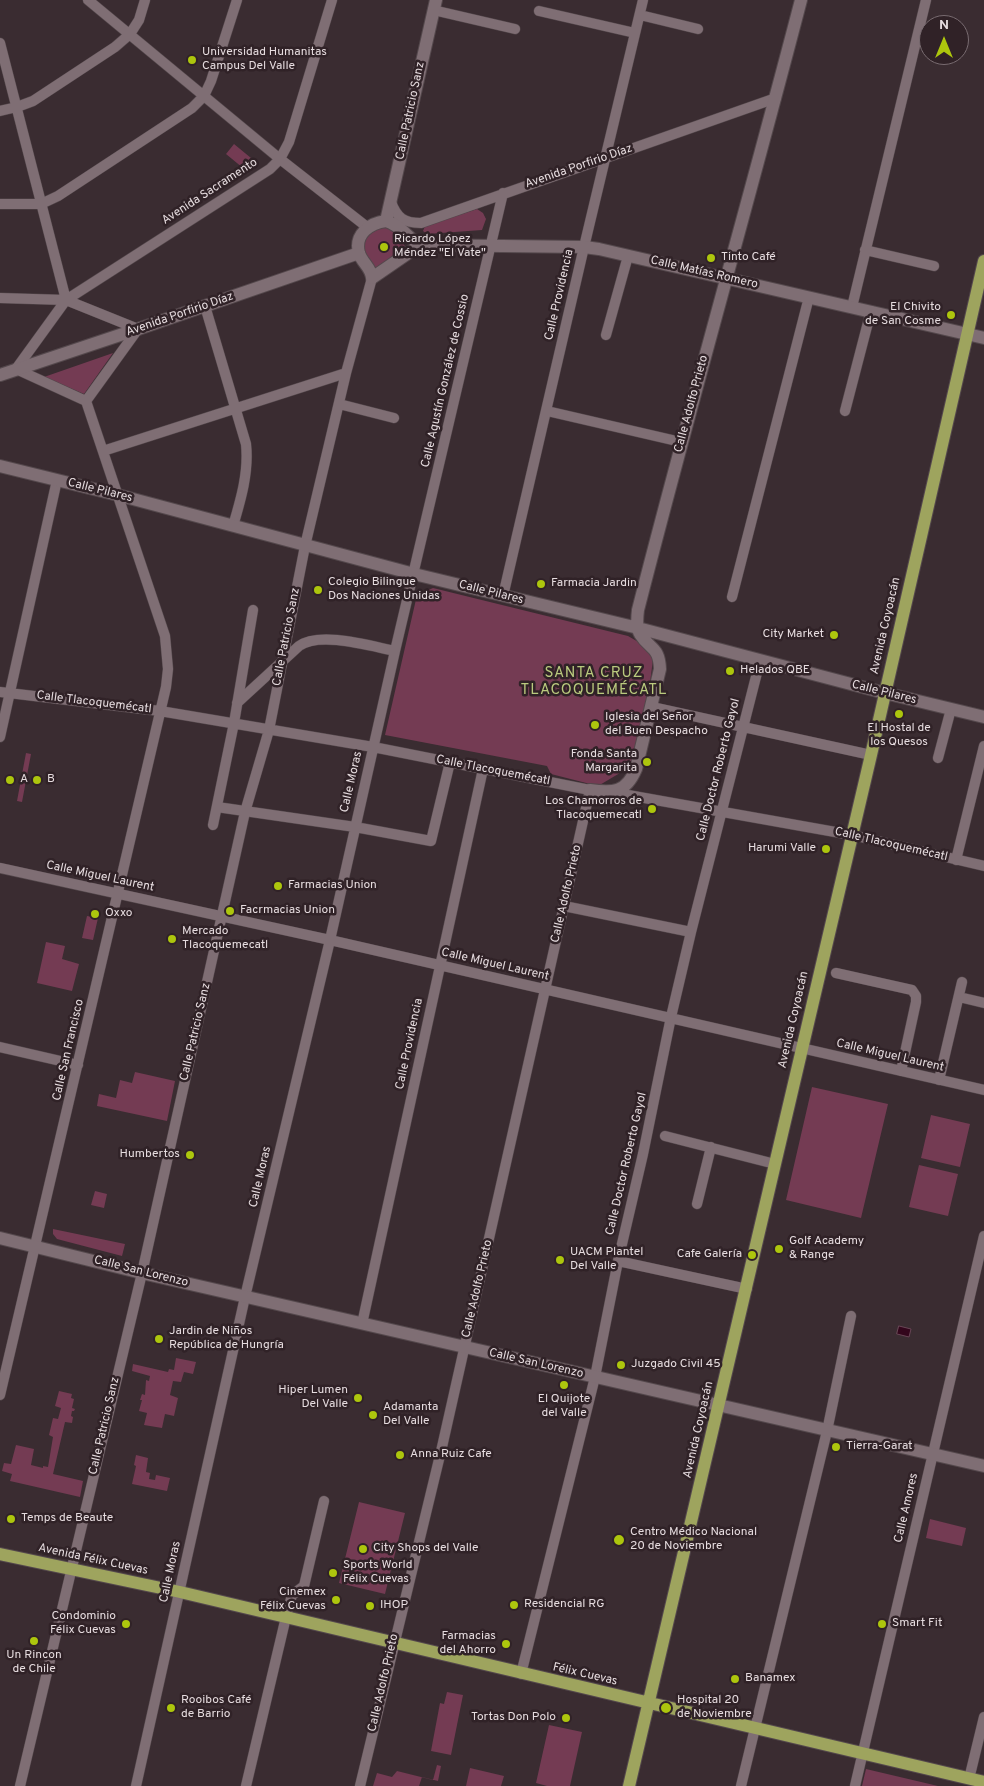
<!DOCTYPE html>
<html>
<head>
<meta charset="utf-8">
<style>
	body { margin:0 }
	#map { position:relative; width:984px; height:1786px; overflow:hidden; background:#3a2c31; font-family:Overpass,sans-serif }
	canvas { display:block }
	.north { position:absolute; left:919px; top:15px; width:50px; height:50px; box-sizing:border-box; background:#302227; border:1px solid #796c71; border-radius:50%; rotate:0deg; font-size:14px; font-weight:700; line-height:20px; text-align:center; color:#e6dcdf }
	.north::after { content:''; display:block; margin:auto; width:18px; height:22px; background:#adc60d; clip-path:polygon(50% 0,100% 100%,50% 72%,0 100%) }
</style>
</head>
<body>
<div id="map">
<canvas width="984" height="1786"></canvas>
<div class="north">N</div>
</div>
<script>
const c = document.querySelector('canvas').getContext('2d');
c.lineJoin = 'round';
function fill(path, color) { c.fillStyle = color; c.fill(path, 'evenodd'); }
function stroke(path, color, width, dash) { c.strokeStyle = color; c.lineWidth = width; c.lineCap = dash ? 'butt' : 'round'; c.setLineDash(dash || []); c.stroke(path); }
function label(font, color, halo, rows, align = 'center') {
  c.font = font + ' Overpass,sans-serif'; c.lineWidth = 5; c.setLineDash([]); c.textBaseline = 'middle'; c.strokeStyle = halo; c.fillStyle = color; for (const [text, x, y, turn = 0] of rows) {
    c.save(); c.translate(x, y); c.rotate((+turn || 0) * Math.PI / 180); c.textAlign = isNaN(turn) ? turn : align; if (halo) c.strokeText(text, 0, 0); c.fillText(text, 0, 0); c.restore();
  }
}
const green = new Path2D(`
	M234,144L251,158L243,168L226,154Z
	M477,209L483,213L486,219L482,230L427,234L423,231L425,226Z
	M382,227C396,228 405,237 405,251L378,268C363,264 357,241 371,232C374,229 379,228 382,227Z
	M113,353L84,394L44,377Z
	M433,588L628,636L654,651L648,699L630,767L598,786L551,774L547,766L385,735L417,595Z
	M26,753L31,754L22,802L17,801Z
	M87,916L98,918L93,940L82,938Z
	M46,942L65,946L62,959L79,964L72,991L37,983Z
	M135,1072L175,1081L167,1121L97,1106L99,1094L116,1098L120,1080L132,1083Z
	M812,1087L888,1104L861,1218L786,1200Z
	M931,1115L970,1124L960,1167L921,1158Z
	M919,1165L958,1174L948,1216L909,1207Z
	M95,1191L107,1194L104,1208L91,1205Z
	M53,1229L125,1244L122,1256L57,1239L53,1234Z
	M176,1358L196,1362L193,1374L184,1372L181,1382L173,1381L170,1395L178,1398L174,1416L165,1414L162,1428L144,1425L147,1413L139,1411L142,1400H140L142,1394L145,1395L146,1380L149,1381L150,1376L132,1371L133,1364L168,1372L169,1369L174,1370Z
	M59,1391L72,1394L71,1398L74,1399L72,1408L75,1409L74,1411H72L71,1416L73,1417L72,1423L65,1422L53,1474L83,1481L80,1497L10,1481L12,1474L2,1471L4,1463L11,1464L16,1445L34,1449L31,1465L43,1468V1466L48,1467L53,1437L49,1435L53,1418L58,1419L61,1408L55,1406Z
	M136,1455L148,1458L146,1472L150,1473L149,1479L155,1480L156,1475L170,1478L167,1491L132,1484L136,1466L134,1465Z
	M359,1502L405,1513L385,1594L339,1583Z
	M930,1519L966,1528L962,1546L926,1538Z
	M447,1692L463,1695L451,1755L431,1751L440,1703L444,1704Z
	M549,1725L582,1732L570,1786H547L536,1783Z
	M437,1765L441,1766L438,1781L422,1777L419,1786H373L377,1773L392,1777L397,1771L433,1780Z
	M470,1768L504,1776L501,1786H466Z
	M866,1769L938,1786H862Z`);
const water = new Path2D(`
	M899,1326L911,1329L909,1337L897,1334Z`);
const street = new Path2D(`
	M88,0L280,159L367,227
	M433,10L515,29
	M539,11L635,33
	M640,15L698,29
	M0,43L66,300
	M0,111L17,107L33,101L115,47L130,34L139,20L145,0
	M391,202C397,218 404,223 421,223L776,98
	M0,204H41L58,196L192,108L204,96L211,81L237,0
	M865,250L934,266
	M0,298L66,300L270,169L280,159L289,142L332,0
	M66,300L138,329L86,401
	M205,306L246,444C249,472 241,499 233,526
	M852,307L926,0
	M606,335L628,256
	M339,404L394,418
	M547,411L681,442
	M845,411L871,311
	M103,451L346,373
	M503,596L584,247L643,0
	M732,597L809,297
	M0,692L160,711L373,747L590,790L442,1447L360,1786
	M237,703L299,646C320,631 370,646 395,651
	M652,707L871,755
	M0,737L57,480
	M938,758L951,709
	M611,792L852,835L984,866
	M217,807L355,827L431,841L450,762
	M213,825L234,723L253,610
	M956,860L984,746
	M0,868L330,940L984,1090
	M564,906L691,932
	M836,973L912,990L916,996V1002L901,1071
	M959,997L984,1003
	M0,1047L78,1065
	M939,1080L962,982
	M665,1136L775,1164
	M697,1204L711,1147
	M618,1261L747,1289
	M362,1324L483,769
	M0,1395L166,687L168,669L165,636L86,401L16,369L66,300
	M521,1674L595,1377L618,1261L643,1154L671,1017L691,932L760,661
	M969,1779L984,1717
	M20,1786L142,1273L245,812L269,730L305,546L346,373L372,278
	M136,1786L245,1297L330,940L395,651L503,193
	M246,1786L286,1617L292,1595L304,1586L324,1501
	M741,1786L827,1431L851,1316
	M855,1786L984,1236`);
const secondary = new Path2D(`
	M386,221L436,0
	M386,221C400,225 407,237 420,245L372,278C371,267 362,263 359,253C354,234 370,223 386,221Z
	M420,245L584,247L599,249L984,338
	M0,375L138,329L359,253
	M0,466L118,495L414,574L638,628L885,693L984,717
	M590,790C613,793 626,793 636,769L660,669C659,646 650,650 640,634C636,628 637,618 638,610C690,406 748,204 801,0
	M0,1238L142,1273L984,1466`);
const primary = new Path2D(`
	M0,1554L180,1592L984,1782
	M629,1786L871,755L984,261`);
const markers = [
	[192,60,5,"#adc60d"],
	[384,247,5,"#adc60d"],
	[711,258,5,"#adc60d"],
	[951,315,5,"#adc60d"],
	[541,584,5,"#adc60d"],
	[318,590,5,"#adc60d"],
	[834,635,5,"#adc60d"],
	[730,671,5,"#adc60d"],
	[899,714,5,"#adc60d"],
	[595,725,5,"#adc60d"],
	[647,762,5,"#adc60d"],
	[10,780,5,"#adc60d"],
	[37,780,5,"#adc60d"],
	[652,809,5,"#adc60d"],
	[826,849,5,"#adc60d"],
	[278,886,5,"#adc60d"],
	[230,911,5,"#adc60d"],
	[95,914,5,"#adc60d"],
	[172,939,5,"#adc60d"],
	[190,1155,5,"#adc60d"],
	[779,1249,5,"#adc60d"],
	[752,1255,5,"#adc60d"],
	[560,1260,5,"#adc60d"],
	[159,1339,5,"#adc60d"],
	[621,1365,5,"#adc60d"],
	[564,1385,5,"#adc60d"],
	[358,1398,5,"#adc60d"],
	[373,1415,5,"#adc60d"],
	[836,1447,5,"#adc60d"],
	[400,1455,5,"#adc60d"],
	[11,1519,5,"#adc60d"],
	[619,1540,6,"#adc60d"],
	[363,1549,5,"#adc60d"],
	[333,1573,5,"#adc60d"],
	[336,1600,5,"#adc60d"],
	[514,1605,5,"#adc60d"],
	[370,1606,5,"#adc60d"],
	[126,1624,5,"#adc60d"],
	[882,1624,5,"#adc60d"],
	[34,1641,5,"#adc60d"],
	[506,1644,5,"#adc60d"],
	[735,1679,5,"#adc60d"],
	[171,1708,5,"#adc60d"],
	[666,1708,6,"#adc60d"],
	[566,1718,5,"#adc60d"]
];
const poiNames = [
	["Universidad Humanitas",202,53],
	["Campus Del Valle",202,67],
	["Ricardo López",394,240],
	["Méndez \"El Vate\"",394,254],
	["Tinto Café",721,258],
	["El Chivito",941,308,"right"],
	["de San Cosme",941,322,"right"],
	["Colegio Bilingue",328,583],
	["Dos Naciones Unidas",328,597],
	["Farmacia Jardin",551,584],
	["City Market",824,635,"right"],
	["Helados QBE",740,671],
	["Iglesia del Señor",605,718],
	["del Buen Despacho",605,732],
	["El Hostal de",899,729,"center"],
	["los Quesos",899,743,"center"],
	["Fonda Santa",637,755,"right"],
	["Margarita",637,769,"right"],
	["A",20,780],
	["B",47,780],
	["Los Chamorros de",642,802,"right"],
	["Tlacoquemecatl",642,816,"right"],
	["Harumi Valle",816,849,"right"],
	["Farmacias Union",288,886],
	["Facrmacias Union",240,911],
	["Oxxo",105,914],
	["Mercado",182,932],
	["Tlacoquemecatl",182,946],
	["Humbertos",180,1155,"right"],
	["Golf Academy",789,1242],
	["& Range",789,1256],
	["UACM Plantel",570,1253],
	["Del Valle",570,1267],
	["Cafe Galería",742,1255,"right"],
	["Jardin de Niños",169,1332],
	["República de Hungría",169,1346],
	["Juzgado Civil 45",631,1365],
	["Hiper Lumen",348,1391,"right"],
	["Del Valle",348,1405,"right"],
	["El Quijote",564,1400,"center"],
	["del Valle",564,1414,"center"],
	["Adamanta",383,1408],
	["Del Valle",383,1422],
	["Tierra-Garat",846,1447],
	["Anna Ruiz Cafe",410,1455],
	["Temps de Beaute",21,1519],
	["Centro Médico Nacional",630,1533],
	["20 de Noviembre",630,1547],
	["City Shops del Valle",373,1549],
	["Sports World",343,1566],
	["Félix Cuevas",343,1580],
	["Cinemex",326,1593,"right"],
	["Félix Cuevas",326,1607,"right"],
	["Residencial RG",524,1605],
	["IHOP",380,1606],
	["Condominio",116,1617,"right"],
	["Félix Cuevas",116,1631,"right"],
	["Smart Fit",892,1624],
	["Farmacias",496,1637,"right"],
	["del Ahorro",496,1651,"right"],
	["Un Rincon",34,1656,"center"],
	["de Chile",34,1670,"center"],
	["Banamex",745,1679],
	["Rooibos Café",181,1701],
	["de Barrio",181,1715],
	["Hospital 20",677,1701],
	["de Noviembre",677,1715],
	["Tortas Don Polo",556,1718,"right"]
];
const streetNames = [
	["Calle Patricio Sanz",411,111,-78],
	["Avenida Porfirio Díaz",579,167,-19],
	["Avenida Sacramento",210,192,-33],
	["Calle Matías Romero",704,273,13],
	["Calle Providencia",560,295,-77],
	["Avenida Porfirio Díaz",180,315,-19],
	["Calle Agustín González de Cossio",446,381,-77],
	["Calle Adolfo Prieto",692,404,-75],
	["Calle Pilares",100,491,14],
	["Calle Pilares",491,593,14],
	["Avenida Coyoacán",886,626,-77],
	["Calle Patricio Sanz",287,637,-79],
	["Calle Pilares",884,693,14],
	["Calle Tlacoquemécatl",94,703,7],
	["Calle Doctor Roberto Gayol",719,770,-76],
	["Calle Tlacoquemécatl",493,771,11],
	["Calle Moras",352,782,-77],
	["Calle Tlacoquemécatl",891,845,13],
	["Calle Miguel Laurent",100,877,12],
	["Calle Adolfo Prieto",567,894,-77],
	["Calle Miguel Laurent",495,965,13],
	["Avenida Coyoacán",794,1020,-77],
	["Calle Patricio Sanz",196,1032,-77],
	["Calle Providencia",410,1044,-78],
	["Calle San Francisco",69,1050,-77],
	["Calle Miguel Laurent",890,1056,13],
	["Calle Doctor Roberto Gayol",627,1164,-77],
	["Calle Moras",261,1177,-77],
	["Calle San Lorenzo",141,1272,14],
	["Calle Adolfo Prieto",478,1289,-77],
	["Calle San Lorenzo",536,1364,13],
	["Calle Patricio Sanz",105,1426,-77],
	["Avenida Coyoacán",699,1430,-77],
	["Calle Amores",907,1508,-77],
	["Avenida Félix Cuevas",93,1560,12],
	["Calle Moras",171,1572,-78],
	["Félix Cuevas",585,1675,13],
	["Calle Adolfo Prieto",384,1683,-77]
];
const quarterNames = [
	["SANTA CRUZ",594,674],
	["TLACOQUEMÉCATL",594,691]
];
fill(green, '#743b53');
fill(water, '#33061c');
stroke(water, '#694656', 1);
stroke(street, '#54484c', 11);
stroke(secondary, '#54484c', 14);
stroke(primary, '#54484c', 14);
stroke(street, '#7f6e74', 10);
stroke(secondary, '#7f6e74', 12);
stroke(primary, '#9ea45e', 12);
for (const [x, y, r, color] of markers) { const dot = new Path2D(); dot.arc(x, y, r, 0, 2 * Math.PI); c.fillStyle = color; c.fill(dot); stroke(dot, '#302227', 2); }
label('12px', '#e6dcdf', '#302227', poiNames, 'left');
label('12px', '#e6dcdf', '#302227', streetNames);
c.letterSpacing = '1px';
label('15px', '#baca7e', '#302227', quarterNames);
c.letterSpacing = '0px';
</script>
</body>
</html>
